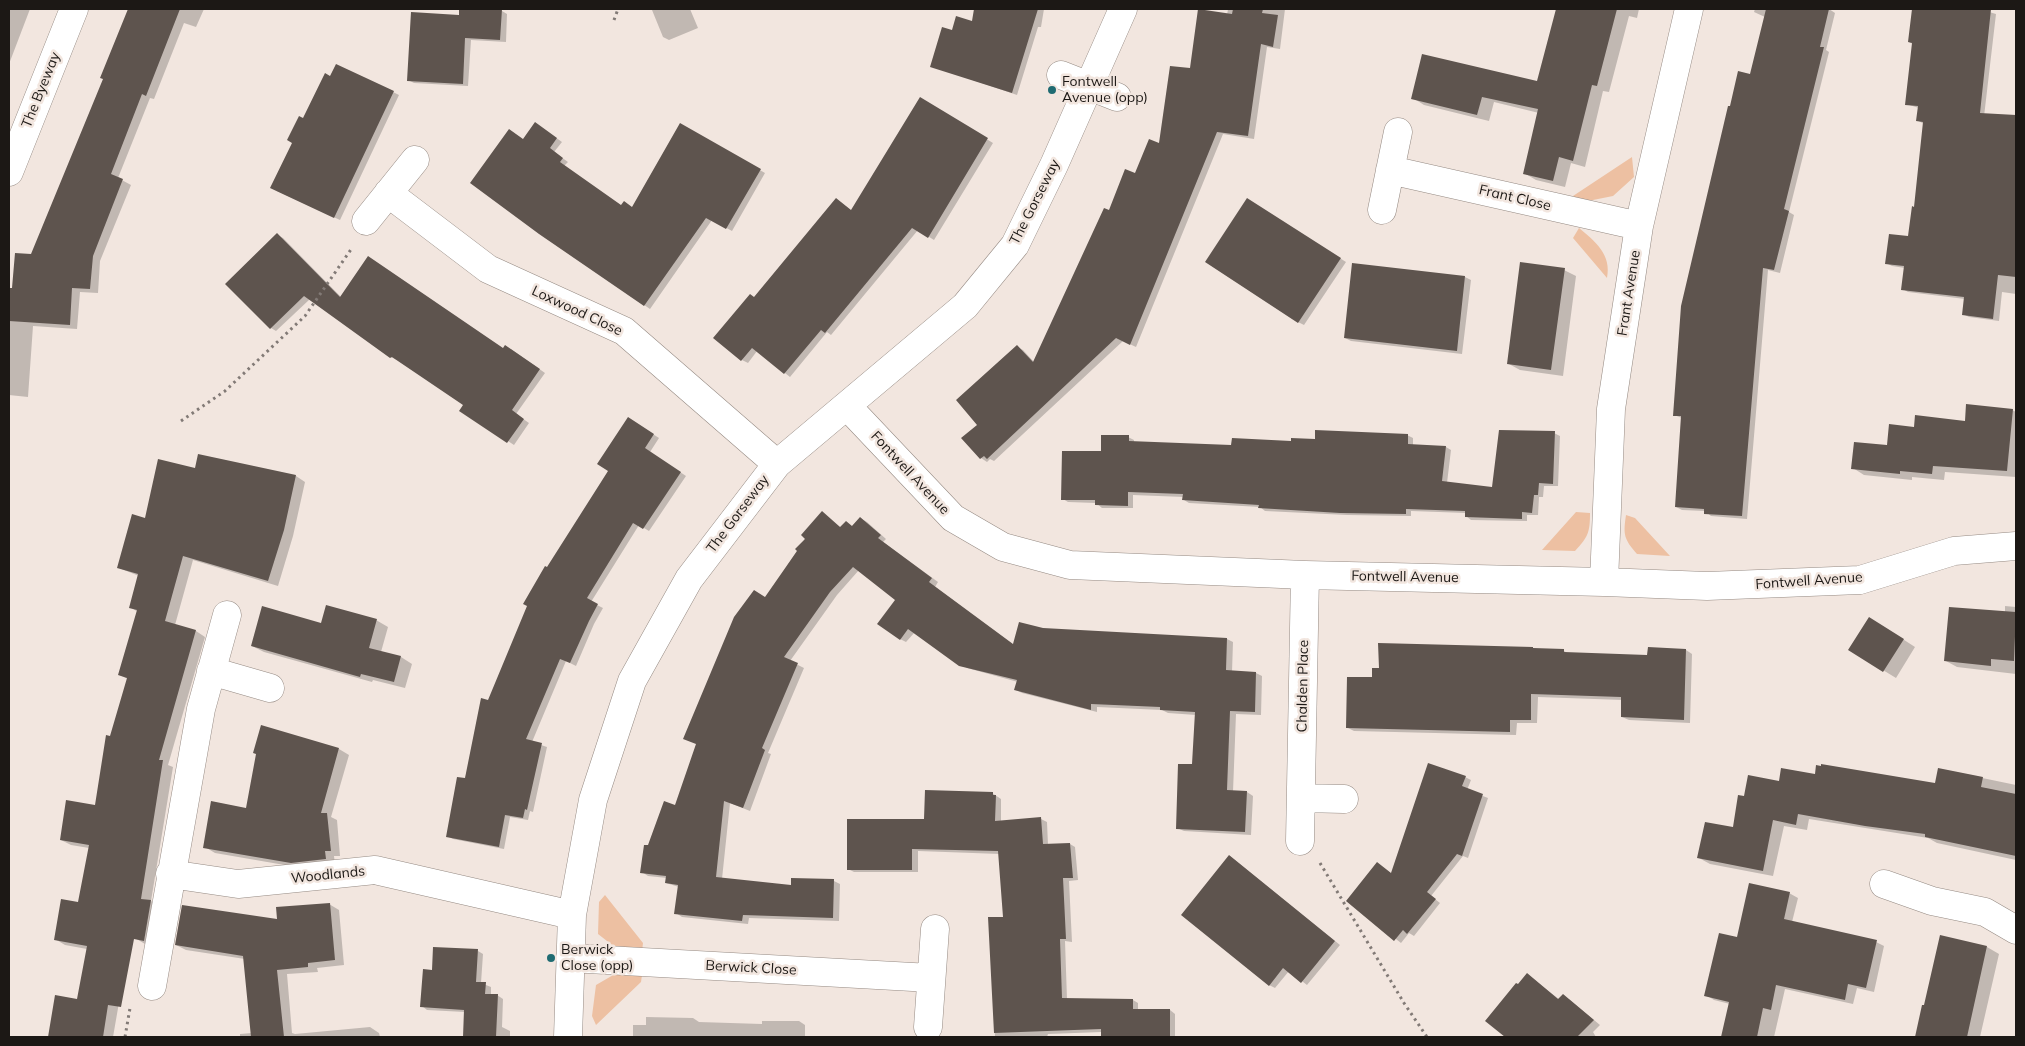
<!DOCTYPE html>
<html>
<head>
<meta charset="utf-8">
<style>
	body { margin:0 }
	#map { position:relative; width:2025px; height:1046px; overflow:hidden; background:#f2e6df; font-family:Mulish,sans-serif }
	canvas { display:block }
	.frame { position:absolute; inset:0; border:10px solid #1c1815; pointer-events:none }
</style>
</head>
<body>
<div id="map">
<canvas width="2025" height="1046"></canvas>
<div class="frame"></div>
</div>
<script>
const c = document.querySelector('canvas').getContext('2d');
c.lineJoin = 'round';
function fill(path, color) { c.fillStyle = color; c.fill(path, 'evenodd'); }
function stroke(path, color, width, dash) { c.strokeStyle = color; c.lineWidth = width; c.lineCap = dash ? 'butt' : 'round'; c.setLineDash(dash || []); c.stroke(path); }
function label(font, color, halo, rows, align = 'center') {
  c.font = font + ' Mulish,sans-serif'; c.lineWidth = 5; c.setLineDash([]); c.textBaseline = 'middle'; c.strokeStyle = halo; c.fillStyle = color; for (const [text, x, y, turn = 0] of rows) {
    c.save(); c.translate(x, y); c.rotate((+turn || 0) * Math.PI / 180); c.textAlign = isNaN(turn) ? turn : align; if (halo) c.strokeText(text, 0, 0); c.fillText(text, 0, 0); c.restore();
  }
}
const green = new Path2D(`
	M1632,157L1634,177L1613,196L1583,202L1573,196Z
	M1579,228C1595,241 1612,255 1607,278L1573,238Z
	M1576,512L1590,513C1590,533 1588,537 1575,551L1542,550Z
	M1626,515L1635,518L1670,556L1637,554C1624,539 1623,535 1626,515Z
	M605,895L643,943L642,951L616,948L598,934L599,902Z
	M615,974L642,975L641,982L596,1025L592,1016L596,985Z`);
const shadow = new Path2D(`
	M9,9H30L9,64Z
	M129,9H204L196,27L184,23L154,99L150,98L118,178L131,185L100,261L98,293L80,292L77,329L33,326L28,397L9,395V289L14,290L32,256L105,79L102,78Z
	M460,9L502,11L507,14L506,42L471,40L468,86L414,83L408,80L460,16Z
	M657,9H690L698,28L669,40L663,37L652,10Z
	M975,9H1044L1041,27H1038L1017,95L931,66L953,31L973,22Z
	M1228,9H1285L1280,49L1267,47L1254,139L1223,134L1136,347L1123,341L994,461L990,459L987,462L981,458L979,425L1017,347L1023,350L1034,362L1110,212L1136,175L1160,145L1191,70L1227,15Z
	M1581,9H1639L1637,18L1629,16L1609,92L1603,91L1585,167L1571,163L1565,187L1536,180L1524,173L1539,113L1494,102L1489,121L1424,105L1413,98L1538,82Z
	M1755,9H1829L1835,13L1826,50L1829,52L1789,212L1794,215L1780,273L1768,270L1747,519L1711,516L1705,511L1682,510L1676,507L1682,418L1674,415L1731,108L1751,75L1765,17L1754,12Z
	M1926,9H1979L1996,14L1978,168L1982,215L2016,219V294L2002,292L1999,321L1969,317L1963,314L1965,299L1908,292L1903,289L1905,268L1892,266L1886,263L1909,237L1915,208L1924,124L1917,120L1919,108L1906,104L1913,44L1909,42Z
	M331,78L393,92L399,95L340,220L277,191Z
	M921,99L993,143L934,240L918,230L831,335L827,332L790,377L757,351L748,363L742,360L755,298L837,200L852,211Z
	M680,124L765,173L732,231L712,220L650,309L540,233L524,140L541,127L562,142L554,152L568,162L564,166L621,207L632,208Z
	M1253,203L1346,262L1304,325L1298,322Z
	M277,235L283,238L341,297L503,349H511L545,373L516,414L529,423L514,445L461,410L465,405L398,359L397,360L391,357L310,299L276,331L271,328Z
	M1353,264L1465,277L1471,280L1462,354L1351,341L1345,338Z
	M1564,270L1576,276L1563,376L1520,370L1509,364Z
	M2012,410L2016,412V477L1945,472L1944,480L1912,477V480L1864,475L1853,468L1915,428L1966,422Z
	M634,422L659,438L650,452L686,476L649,531L639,525L591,602L603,608L594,624L576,666L566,661L532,742L547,747L533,812L530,811L528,820L510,817L504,849L453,839L447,836L489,701L548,569L610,471Z
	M1554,433L1560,436L1558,486H1544L1543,497H1539L1538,515H1527V521L1471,520L1466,516V513L1411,511V516L1347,515L1265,511L1260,507L1189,503L1184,500V497L1133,495V508H1102L1096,503L1068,502L1063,499L1102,452L1128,437L1134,440V443L1233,447L1407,435L1413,438V446L1446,447L1451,450L1447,483L1493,489Z
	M196,469L296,476L305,482L293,536L278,586L193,560L175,625L196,631L205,637L168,765L173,767L151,901L160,907L154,945L145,944L135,938L133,922L113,1037H50L56,997L78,1001L87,949L65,945L55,939L79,903L89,848L71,845L61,840L96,806L111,737L128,679L120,675L138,612L130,607L139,576L119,568L146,520Z
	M822,513L841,528L852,526L860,518L867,522L886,539L883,542L938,582L935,587L1014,646L1043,629L1227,639L1233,642L1232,672L1256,673L1262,676L1261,715L1236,714L1233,792H1247L1253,796L1251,835L1184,831L1177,828L1193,765L1196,715L1168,713L1162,710L1097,707V712L1022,693L1016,690L1018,682L967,668L915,632L906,642L900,639L897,600L859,570L837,595L790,661L804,668L768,753L771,754L750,811L730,803L722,879L792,886L834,881L840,884L839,921L749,918L748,924L682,917L676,913L679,887L666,883L667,878L648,876L642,872L649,847L676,806L766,598Z
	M2005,606L2016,607V674L1957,667L1946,661L2005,613Z
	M376,620L388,627L381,652L401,657L412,664L405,688L373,680L372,682L264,652L252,646L322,624Z
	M1881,625L1915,647L1896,678L1850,650Z
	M1686,650L1692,654L1690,723L1629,720L1622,717L1623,700L1538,697L1537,723H1517L1516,735L1354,731L1348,728L1374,679L1564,651L1569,654L1649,656Z
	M339,749L349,755L331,817L337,820L340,856H334L335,865L302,868L215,853L205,847Z
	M1939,769L2016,785V860L1937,843L1928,838L1809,819L1807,830L1784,826L1773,876L1710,864L1699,858L1734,829L1745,798L1780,782L1816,775L1936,785Z
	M1465,777L1471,780L1467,790L1488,798L1468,858L1463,856L1431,896L1440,903L1414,936L1409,933L1401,943L1348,901L1378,864L1392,874Z
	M992,793L1001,799V822L1041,819L1047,822L1048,845L1070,844L1075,847L1078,880L1069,881L1072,942L1065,941L1067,999L1133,1000L1138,1003V1010H1170L1175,1014V1037H1102V1032L1048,1034L1047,1037H995L990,919L1005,918L1000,854L918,851V872H854L848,869L925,820Z
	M1230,856L1340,945L1307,985L1289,971L1275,988L1269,985Z
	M1789,893L1798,898L1792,922L1876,942L1884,946L1874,992L1857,988L1853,1004L1785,989L1774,1037H1722L1730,1004L1714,1000L1706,995L1738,938Z
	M329,904L339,910L344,965L317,968L318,972L287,974L292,1033L295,1034L370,1027L379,1033L380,1037H240V1034L252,1033L245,959L186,950L176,945L278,921Z
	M1941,937L1987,947L1999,954L1980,1037H1916L1923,1006L1925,1007Z
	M478,951L483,954L481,983L491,987V995H497L503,999L502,1027L510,1031V1037H464L465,1012L427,1010L422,1006L433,972Z
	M1528,975L1560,1000L1563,996L1570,1000L1600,1025L1593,1032L1596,1037H1507L1487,1020Z
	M646,1017L693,1018L699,1022L762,1024V1021H799L805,1025V1037H633V1025H646Z`);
const building = new Path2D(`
	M128,9H180L146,96L142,94L111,174L123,179L93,256L90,289L72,288L70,325L9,321V288H12L15,253L31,254L103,79L100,78Z
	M459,9H502L500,40L465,38L463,84L407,81L411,12L459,15Z
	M974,9H1038L1012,93L930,67L942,27L952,30L956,16L972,21Z
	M1198,9L1232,14L1233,9H1263L1262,13L1278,15L1273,47L1261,44L1248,136L1217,132L1130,345L1116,338L987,459L984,456L980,459L961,438L977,425L956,400L1017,345L1033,362L1104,208L1109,210L1125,169L1135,173L1149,139L1159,143L1170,66L1190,68Z
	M1556,9H1617L1597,86L1592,85L1573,161L1559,157L1553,181L1523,174L1538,109L1482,97L1477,115L1411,99L1422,54L1537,81Z
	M1766,9H1829L1820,47H1824L1784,209L1789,211L1774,270L1763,268L1742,516L1704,514V509L1675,507L1681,416H1673L1681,306L1728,106H1730L1738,71L1750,74Z
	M1912,9H1991L1980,113L2016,115V277L1998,275L1993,319L1962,315L1964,297L1901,290L1904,266L1885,264L1889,234L1908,236L1912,206L1914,207L1923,122L1916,121L1918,106L1905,105L1912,43L1908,42Z
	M336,64L394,91L334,218L270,188L292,143L287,140L299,116L303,118L325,73L330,76Z
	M920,97L988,138L928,238L912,228L825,333L821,330L784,374L752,348L741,361L713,338L750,294L754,297L836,198L851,210Z
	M535,122L557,138L550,148L563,158L560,162L621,205L624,201L632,207L680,123L761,169L726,229L706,218L644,306L539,234L470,183L509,129L523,139Z
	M1247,198L1341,258L1298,323L1205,262Z
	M277,233L340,297L368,256L503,348L505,345L540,369L512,410L524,419L507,443L459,411L463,405L392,357L390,358L304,296L270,329L225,284Z
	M1520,262L1565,268L1551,370L1507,364Z
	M1352,263L1465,276L1457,351L1344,338Z
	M1966,404L2013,409L2007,471L1933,466L1932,474L1900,471V474L1851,469L1854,442L1887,445L1889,424L1914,427L1915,415L1965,421Z
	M628,417L654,434L645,448L681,472L643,529L633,523L587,598L598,604L589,621L570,663L560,659L526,739L542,743L527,810L525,809L523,818L505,815L499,847L446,837L457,777L465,778L481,698L488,700L527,606L523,604L545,566L547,567L608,471L597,464Z
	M1315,430L1408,434V444L1446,446L1442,481L1492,487L1499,430L1555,431L1553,484L1539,483L1538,495H1534L1532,513L1522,512V519L1465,517V511L1406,509V514L1340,513L1258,508L1259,505L1182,500L1183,494L1128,492V506L1095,505V500H1061L1062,451H1101V435H1129V441L1231,445L1232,438L1291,441V438L1315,439Z
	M198,454L296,475L284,530L268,581L183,556L165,621L196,630L159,760H163L141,899L151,900L144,941L134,939L121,1007L108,1005L103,1037H48L55,995L77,999L87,946L54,940L61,899L78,902L89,845L60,840L66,800L95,805L106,735L110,736L127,678L118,675L137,610L129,608L138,574L117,568L132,514L145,518L158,459L195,468Z
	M822,511L840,527L846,521L852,526L860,517L881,535L878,538L932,578L929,582L1013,644L1019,622L1043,628L1227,638L1226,670L1256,672L1255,712L1230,711L1227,790L1247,791L1245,832L1176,829L1178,764H1192L1195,712L1160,710V707L1091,704V710L1014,690L1017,680L959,666L908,629L900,640L877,624L895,600L853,567L830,592L784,657L798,663L762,748L765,750L743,808L724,801L716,877L791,885V878L834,879L833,918L743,915L742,921L674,914L678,885L665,883L666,876L640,873L644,845H648L664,801L675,805L696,744L683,739L734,617L754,590L765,597L797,551L795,549L805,539L801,535Z
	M326,605L377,619L369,648L401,656L394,682L361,674L360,677L251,646L262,606L321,623Z
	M1949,607L2016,612L2014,661L1991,659V666L1944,661Z
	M1869,617L1904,639L1883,672L1848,650Z
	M1378,643L1533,647V648L1564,649V652L1647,655L1648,647L1686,649L1684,720L1621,717V697L1531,694V720H1510V732L1346,728L1347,677H1372V668H1379Z
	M261,725L339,748L321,813H327L331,851H325L326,859L291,863L203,848L211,801L246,808L256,754L253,753Z
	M1428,763L1466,776L1462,786L1483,794L1462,856L1457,854L1427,892L1436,899L1407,934L1403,930L1394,941L1346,901L1377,862L1391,873Z
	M1821,764L1935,783L1938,768L1983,777L1981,787L2016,794V856L1925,837V834L1865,826L1798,814L1796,825L1773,820L1763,871L1697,858L1705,822L1733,827L1738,795L1744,796L1748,775L1779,781L1781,768L1815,774L1816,765L1821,766Z
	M925,790L993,792V795H996L995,821L1041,817L1043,844L1070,843L1073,878H1063L1066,939H1060L1062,998L1133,999V1009H1170V1037H1101V1029L994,1033L988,917H1003L998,851L912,849V870H847V819H924Z
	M1229,855L1335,941L1301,983L1283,968L1269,986L1181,915Z
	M1749,883L1790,892L1784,919L1877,940L1866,988L1848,984L1845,1000L1776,985L1771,1010L1763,1008L1757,1037H1721L1729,1002L1704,996L1719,933L1737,937Z
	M330,903L335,960L308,963V967L277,970L284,1037H251L243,956L175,945L182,905L277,919L276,907Z
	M1940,935L1987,946L1967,1037H1915L1922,1005H1924Z
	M433,947L478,949L476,982H486L485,994H498L496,1037H463L464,1010L420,1007L423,969L432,970Z
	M1527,973L1558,999L1563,994L1594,1020L1577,1037H1505L1485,1021L1516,983L1518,984Z`);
const path = new Path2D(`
	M614,20L618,9
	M181,421L225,391L305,316L352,248
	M1320,863L1404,1003L1427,1037
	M125,1037L130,1008`);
const street = new Path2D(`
	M1061,75L1117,97
	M1390,170L1639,226
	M9,172L74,9
	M388,193L488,269L624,331L777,464
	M1382,210L1398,132
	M366,221L415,160
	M847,406L953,518L1003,547L1070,565L1305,575L1604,582L1707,586L1860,580L1954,551L2016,546
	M1604,582L1611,409L1639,226L1689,9
	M211,671L270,688
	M1301,798L1344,799
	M1300,841L1305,575
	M170,874L238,884L375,870L572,915
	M1884,884L1932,901L1985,912L2016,930
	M570,958L931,978
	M152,986L201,709L227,615
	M928,1027L935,929
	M568,1037L572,915L593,800L632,681L689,579L777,464L965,306L1015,245L1054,165L1123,9`);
const markers = [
	[1052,90,5,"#1f6b72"],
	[551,958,5,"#1f6b72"]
];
const poiNames = [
	["Fontwell",1062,82],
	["Avenue (opp)",1062,98],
	["Berwick",561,950],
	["Close (opp)",561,966]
];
const streetNames = [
	["The Byeway",41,90,-68],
	["Frant Close",1515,198,13],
	["The Gorseway",1035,202,-63],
	["Frant Avenue",1629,293,-81],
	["Loxwood Close",577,311,25],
	["Fontwell Avenue",910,473,47],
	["The Gorseway",738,514,-53],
	["Fontwell Avenue",1405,577,1],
	["Fontwell Avenue",1809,581,-4],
	["Chalden Place",1303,686,-89],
	["Woodlands",328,875,-6],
	["Berwick Close",751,968,3]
];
fill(green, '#edc0a2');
fill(shadow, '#0003');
fill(building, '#5e544e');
stroke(street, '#958a83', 29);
stroke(path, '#827a76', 3, [2.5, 4]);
stroke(street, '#fff', 28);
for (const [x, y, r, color] of markers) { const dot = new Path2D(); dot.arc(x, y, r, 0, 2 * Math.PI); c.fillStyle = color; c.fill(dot); stroke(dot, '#f2e6df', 2); }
label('14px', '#1c1815', '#f2e6df', poiNames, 'left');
label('14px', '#1c1815', '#f2e6df', streetNames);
</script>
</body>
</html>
